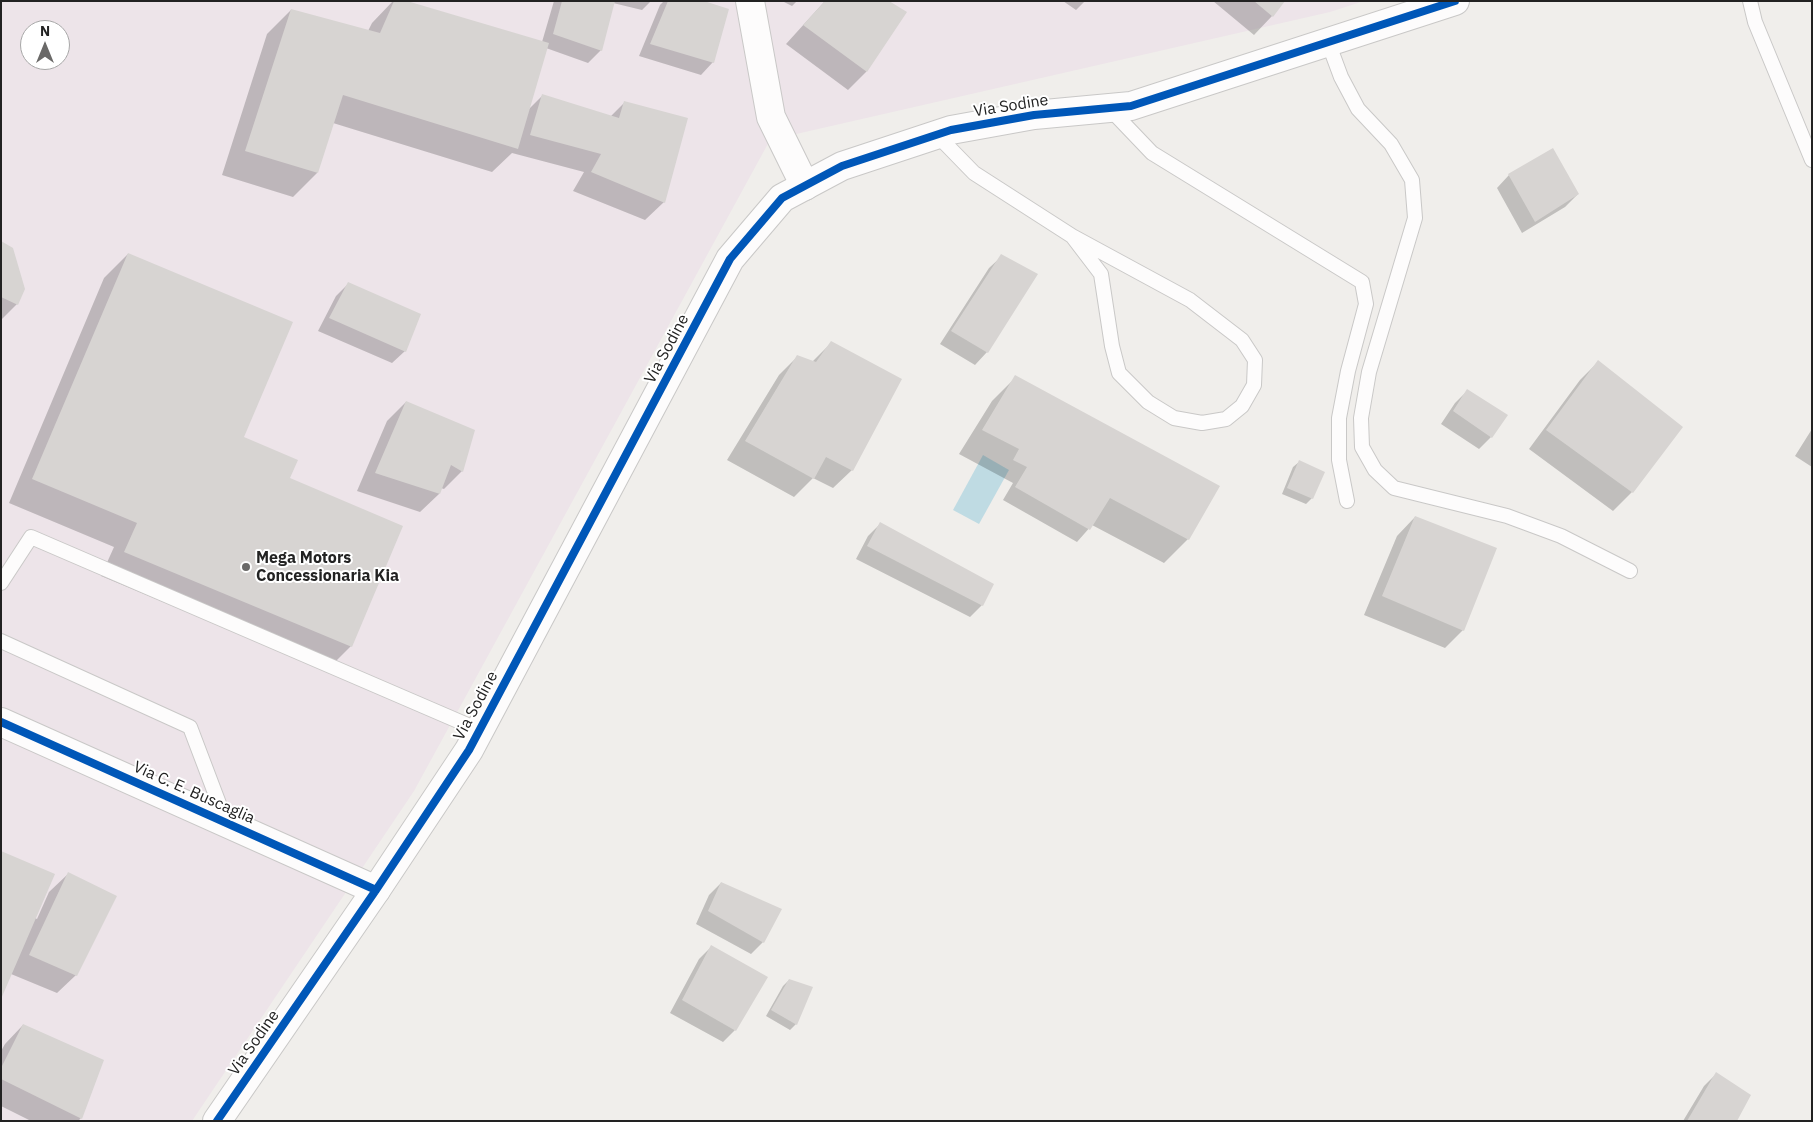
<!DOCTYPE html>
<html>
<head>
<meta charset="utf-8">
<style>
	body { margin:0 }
	#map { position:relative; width:1813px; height:1122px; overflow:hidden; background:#f0eeeb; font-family:"IBM Plex Sans",sans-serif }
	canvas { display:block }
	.frame { position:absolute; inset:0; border:2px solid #222; pointer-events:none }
	.north { position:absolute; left:20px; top:20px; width:50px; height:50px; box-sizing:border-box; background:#fff; border:1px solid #a7a7a7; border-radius:50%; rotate:0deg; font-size:14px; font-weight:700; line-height:20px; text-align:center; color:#222 }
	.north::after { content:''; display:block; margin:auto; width:18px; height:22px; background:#6a6968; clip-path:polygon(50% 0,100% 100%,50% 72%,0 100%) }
</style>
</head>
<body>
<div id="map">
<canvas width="1813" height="1122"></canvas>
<div class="frame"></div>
<div class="north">N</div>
</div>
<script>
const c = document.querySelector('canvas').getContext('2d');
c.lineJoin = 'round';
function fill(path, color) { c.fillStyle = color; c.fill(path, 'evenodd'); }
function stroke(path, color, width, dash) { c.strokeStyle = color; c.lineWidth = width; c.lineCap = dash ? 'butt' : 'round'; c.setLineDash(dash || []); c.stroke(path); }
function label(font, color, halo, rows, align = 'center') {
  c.font = font + ' "IBM Plex Sans",sans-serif'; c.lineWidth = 4; c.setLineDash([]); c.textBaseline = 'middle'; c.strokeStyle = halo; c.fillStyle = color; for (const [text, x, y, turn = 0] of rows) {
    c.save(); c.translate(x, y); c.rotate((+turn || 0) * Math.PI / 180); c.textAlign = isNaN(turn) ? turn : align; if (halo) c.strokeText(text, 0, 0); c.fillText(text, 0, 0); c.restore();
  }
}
const industrial = new Path2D(`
	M1,1H1364L1330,12L770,140L414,791L192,1121H1ZM30,30H60V60H30Z`);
const water = new Path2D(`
	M983,455L1009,470L979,524L953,510Z`);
const shadow = new Path2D(`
	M393,1H403L542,42L554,1H651L642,10L613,3L601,50L588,63L546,48L527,111L543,95L610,117L625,102L664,202L645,220L573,191L584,172L512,153L492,172L333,123L317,173L293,197L222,175L267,34L291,10L368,31L372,23Z
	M664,1H700L713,62L701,75L639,56L660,5Z
	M782,1H797L792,6Z
	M825,1H887L905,12L866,72L848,90L786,44Z
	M1063,1H1085L1076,10Z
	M1213,1H1283L1272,16L1254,35Z
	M1509,175L1578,194L1565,207L1522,233L1497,188Z
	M1,243L17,304L1,320Z
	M128,254L242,437L289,479L351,646L327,670L101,576L114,547L9,503L104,278Z
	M1002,256L987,352L975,365L940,344L989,268Z
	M348,284L405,351L392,363L318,331L336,296Z
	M832,342L852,470L833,488L813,478L794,497L727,460L779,375L798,356L812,362Z
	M1598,362L1681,427L1632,492L1613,511L1529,449L1580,380Z
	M1016,377L1218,487L1188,539L1164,563L1092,525L1077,542L1003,500L1013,483L959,454L992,401Z
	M1468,390L1491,437L1479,449L1441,424L1455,403Z
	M406,402L462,471L444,489L441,488L439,494L420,512L357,491L387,421Z
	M1812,429V467L1795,456Z
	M1299,462L1312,498L1306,504L1282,494L1293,467Z
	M1415,517L1463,630L1445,648L1364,615L1397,536Z
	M880,524L982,605L970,617L856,559L868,536Z
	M68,874L76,975L57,993L11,974L35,918L37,919L49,892Z
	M721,883L763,942L751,954L696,924L709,895Z
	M712,946L735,1030L723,1042L670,1013L699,959Z
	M789,980L796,1024L790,1030L766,1016L783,986Z
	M23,1025L81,1118L78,1121H31L1,1106V1051L5,1044Z
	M1716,1074L1736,1121H1683L1704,1086Z`);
const building = new Path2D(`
	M394,1H407L549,43L518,149L343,95L318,173L245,151L291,9L380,33Z
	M562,1H615L602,51L553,34Z
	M668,1H704L729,9L714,63L650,44Z
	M825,1H889L907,12L867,72L803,25Z
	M1254,1H1285L1273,17Z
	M542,94L619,118L624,101L688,118L665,203L591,172L601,154L530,135Z
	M1553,148L1579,194L1535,222L1508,174Z
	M1,241L13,248L25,289L18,305L1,297Z
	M128,253L293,322L244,437L298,460L290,478L403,526L352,647L124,552L137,523L32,479Z
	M1001,254L1038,274L988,353L951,331Z
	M348,282L421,314L406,352L329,318Z
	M831,341L902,379L853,471L826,457L814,479L745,441L797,355L816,362Z
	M1598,360L1683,427L1633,493L1546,430Z
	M1015,375L1220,486L1189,540L1110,498L1090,530L1015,487L1027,467L1013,460L1019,449L982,430Z
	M1467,389L1508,415L1492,438L1453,411Z
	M406,401L475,430L463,472L451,465L440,494L375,473Z
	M1299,460L1325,472L1313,499L1287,488Z
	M1415,516L1497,548L1464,631L1382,596Z
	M880,522L994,584L983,606L867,546Z
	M1,851L55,874L1,999Z
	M68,872L117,896L77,976L29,955Z
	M721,882L782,909L764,943L708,911Z
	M711,945L768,977L736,1031L682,1000Z
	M789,979L813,987L797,1025L771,1010Z
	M23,1024L104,1060L82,1119L1,1079V1068Z
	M1716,1072L1751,1095L1737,1121H1687Z`);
const service = new Path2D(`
	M1750,1L1755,22L1812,160
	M1328,42L1341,77L1358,109L1391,144L1412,180L1415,218L1369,372L1361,418L1362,447L1375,470L1394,488L1507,516L1561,536L1630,571
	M1109,108L1152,153L1362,282L1366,304L1348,371L1339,418V460L1347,501
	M937,135L974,173L1072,236L1101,274L1112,346L1119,373L1148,402L1174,418L1202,423L1226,419L1242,406L1254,385L1255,360L1242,340L1190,300L1072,236
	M1,583L31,537L479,730
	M1,641L190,727L226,822`);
const minor = new Path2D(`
	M750,1L771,117L805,186
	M1,722L376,890`);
const tertiary = new Path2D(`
	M217,1121L376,890L469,750L730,259L782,198L842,166L951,130L1034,115L1131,106L1455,1`);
const cycleway = new Path2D(`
	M1,722L376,890
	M217,1121L376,890L469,750L730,259L782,198L842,166L951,130L1034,115L1131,106L1455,1`);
const markers = [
	[246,567,5,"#6a6968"]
];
const streetNames = [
	["Via Sodine",1011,106,-9],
	["Via Sodine",667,349,-62],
	["Via Sodine",476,706,-62],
	["Via C. E. Buscaglia",194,793,24],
	["Via Sodine",254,1043,-55]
];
const poiNames = [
	["Mega Motors",256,558],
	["Concessionaria Kia",256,576]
];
fill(industrial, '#ede4e9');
fill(water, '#bfdbe3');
fill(shadow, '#0003');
fill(building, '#d7d4d2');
stroke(service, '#c9c8c7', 16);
stroke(minor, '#c9c8c7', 30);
stroke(tertiary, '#c9c8c7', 30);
stroke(service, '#fdfcfc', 14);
stroke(minor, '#fdfcfc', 28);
stroke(tertiary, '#fdfcfc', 28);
stroke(cycleway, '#0057b8', 8);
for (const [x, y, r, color] of markers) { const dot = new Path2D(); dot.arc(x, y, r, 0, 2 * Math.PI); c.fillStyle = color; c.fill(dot); stroke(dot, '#fff', 2); }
label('16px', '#222', '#fff', streetNames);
label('bold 16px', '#222', '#fff', poiNames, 'left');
</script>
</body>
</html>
